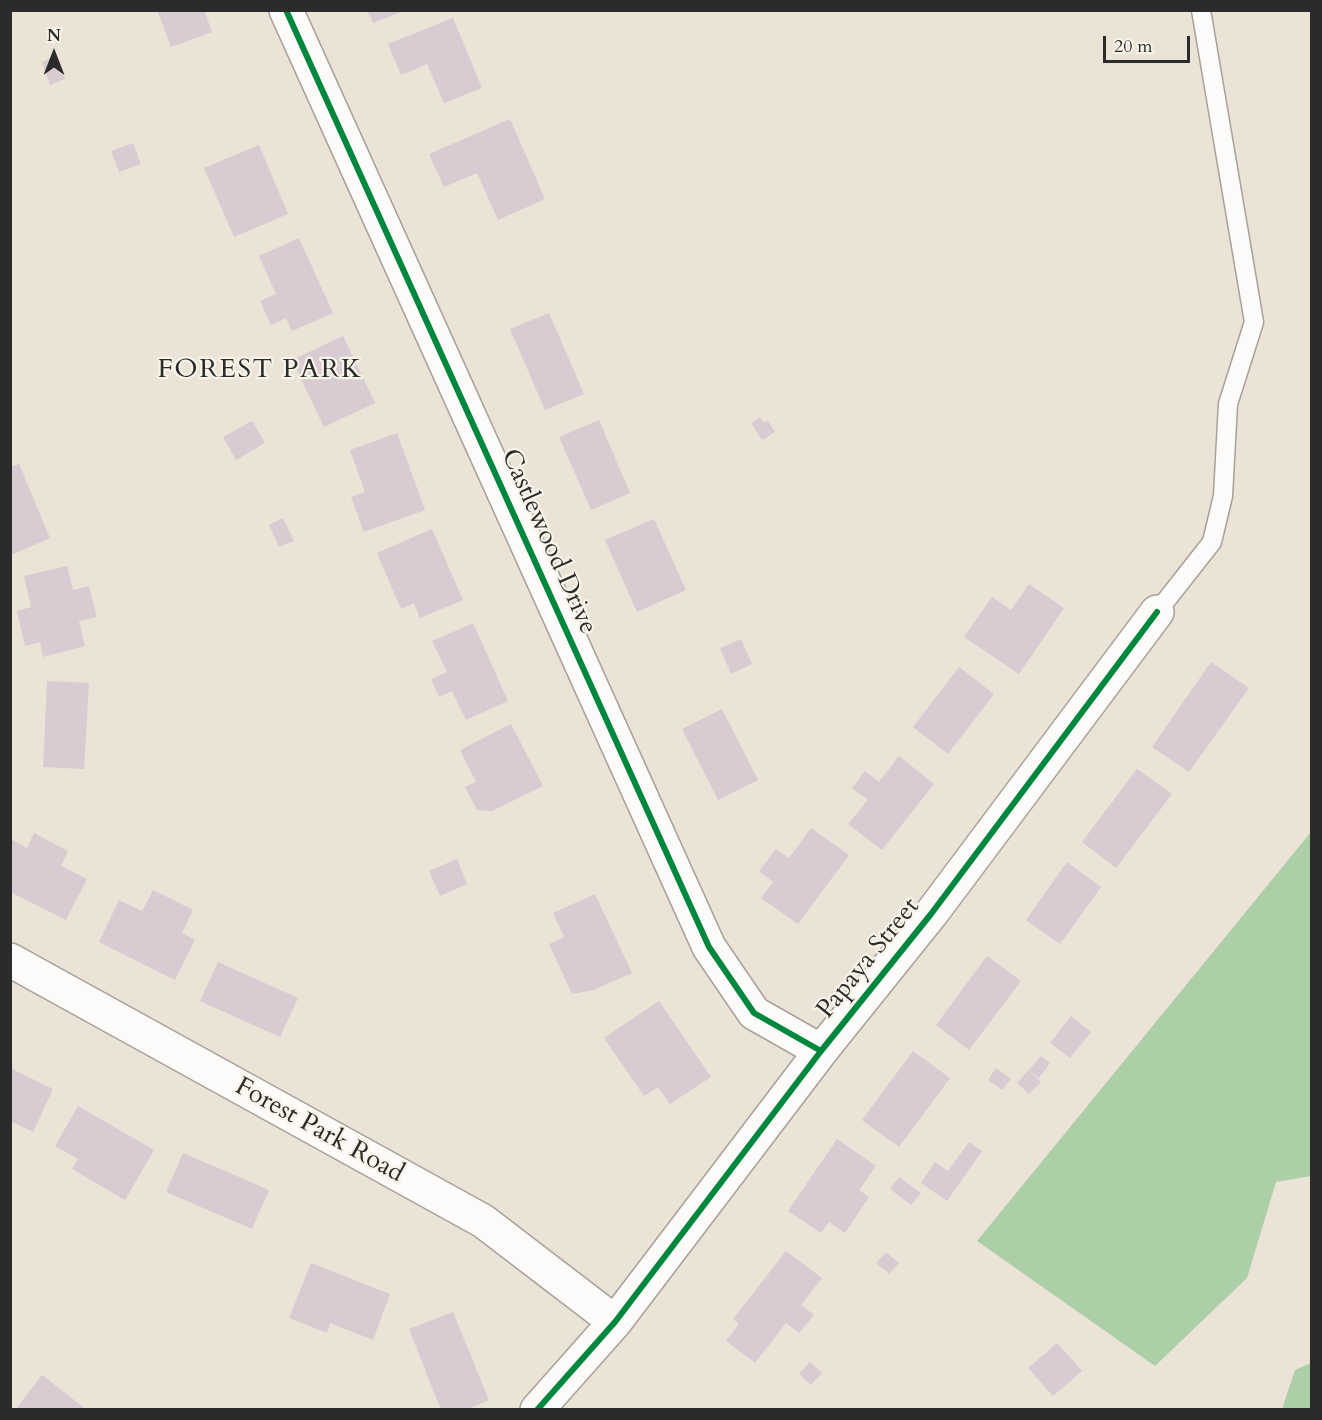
<!DOCTYPE html>
<html>
<head>
<meta charset="utf-8">
<style>
	body { margin:0 }
	#map { position:relative; width:1322px; height:1420px; overflow:hidden; background:#ebe3d6; font-family:Cardo,serif }
	canvas { display:block }
	.frame { position:absolute; inset:0; border:12px solid #2b2b2b; pointer-events:none }
	.north { position:absolute; left:24px; top:24px; width:60px; height:60px; -webkit-text-stroke:4px #f7f3e8; paint-order:stroke; rotate:0deg; font-size:16px; font-weight:700; line-height:24px; text-align:center; color:#2b2b2b }
	.north::after { content:''; display:block; margin:auto; width:21px; height:27px; background:#2b2b2b; clip-path:polygon(50% 0,100% 100%,50% 72%,0 100%) }
	.scale { position:absolute; left:1103px; top:36px; width:87px; height:27px; box-sizing:border-box; border:3px solid #2b2b2b; border-top:0; padding-left:8px; font-size:18px; line-height:21px; white-space:nowrap; color:#2b2b2b; -webkit-text-stroke:4px #f7f3e8; paint-order:stroke }
</style>
</head>
<body>
<div id="map">
<canvas width="1322" height="1420"></canvas>
<div class="frame"></div>
<div class="north">N</div>
<div class="scale">20 m</div>
</div>
<script>
const c = document.querySelector('canvas').getContext('2d');
c.lineJoin = 'round';
function fill(path, color) { c.fillStyle = color; c.fill(path, 'evenodd'); }
function stroke(path, color, width, dash) { c.strokeStyle = color; c.lineWidth = width; c.lineCap = dash ? 'butt' : 'round'; c.setLineDash(dash || []); c.stroke(path); }
function label(font, color, halo, rows, align = 'center') {
  c.font = font + ' Cardo,serif'; c.lineWidth = 4.5; c.setLineDash([]); c.textBaseline = 'middle'; c.strokeStyle = halo; c.fillStyle = color; for (const [text, x, y, turn = 0] of rows) {
    c.save(); c.translate(x, y); c.rotate((+turn || 0) * Math.PI / 180); c.textAlign = isNaN(turn) ? turn : align; if (halo) c.strokeText(text, 0, 0); c.fillText(text, 0, 0); c.restore();
  }
}
const forest = new Path2D(`
	M1311,832V1176L1276,1182L1247,1278L1155,1366L977,1241Z
	M1311,1363V1409H1282L1295,1370Z`);
const building = new Path2D(`
	M157,10H204L212,32L171,47Z
	M367,10H404V11L373,23Z
	M453,18L482,88L444,103L427,64L401,75L388,44Z
	M57,56L65,79L50,85L42,62Z
	M510,119L545,199L498,220L477,173L444,187L429,154Z
	M133,143L141,164L119,172L111,151Z
	M259,145L288,214L234,237L204,168Z
	M299,238L333,313L292,331L286,318L271,325L260,301L276,294L259,256Z
	M549,313L584,394L545,410L510,329Z
	M343,336L375,403L324,427L292,360Z
	M760,417L763,422L768,421L775,432L762,440L751,423Z
	M599,420L630,493L591,510L559,437Z
	M252,421L265,443L236,460L223,437Z
	M397,433L425,510L364,532L351,497L365,492L350,450Z
	M19,464L50,538L11,555L10,467Z
	M283,518L294,541L279,547L269,525Z
	M654,519L686,590L637,612L605,540Z
	M432,529L463,600L420,618L414,603L401,609L377,553Z
	M67,566L73,590L89,586L97,617L79,621L85,646L43,657L40,642L25,646L17,611L31,607L24,576Z
	M1029,584L1064,608L1019,674L964,637L992,597L1011,610Z
	M473,623L508,701L466,720L452,691L439,697L431,679L447,672L432,641Z
	M741,639L752,664L731,674L720,648Z
	M1211,662L1249,688L1189,772L1152,747Z
	M959,667L994,694L948,754L913,727Z
	M47,681L89,683L84,769L43,767Z
	M722,709L758,780L718,800L682,729Z
	M511,724L543,786L492,811L477,810L465,787L476,782L460,750Z
	M899,756L934,784L882,850L848,824L868,800L852,788L865,771L879,782Z
	M1137,769L1172,794L1116,868L1082,842Z
	M811,828L849,855L798,924L761,898L773,882L759,871L776,849L789,858Z
	M34,833L68,851L61,866L87,879L66,920L10,892V839L27,848Z
	M457,859L467,884L440,896L429,871Z
	M1067,862L1101,887L1060,944L1026,920Z
	M153,890L193,910L182,933L195,940L175,980L99,942L119,900L142,911Z
	M595,894L632,973L593,990L572,994L549,944L564,937L553,913Z
	M987,956L1021,981L969,1050L936,1025Z
	M218,962L298,998L280,1037L200,1001Z
	M659,1001L711,1077L670,1104L658,1087L644,1096L604,1038Z
	M1071,1016L1091,1032L1070,1058L1050,1043Z
	M913,1051L950,1078L899,1147L862,1120Z
	M1041,1056L1050,1063L1039,1078L1030,1071L1041,1082L1029,1094L1017,1083Z
	M10,1068L53,1089L33,1132L10,1121Z
	M996,1068L1011,1079L1002,1090L988,1080Z
	M78,1106L154,1150L125,1200L72,1169L78,1159L55,1146Z
	M837,1139L876,1166L859,1190L869,1197L845,1233L829,1222L821,1233L788,1211Z
	M969,1142L982,1151L947,1201L921,1183L935,1162L948,1171Z
	M183,1153L269,1190L252,1229L166,1192Z
	M899,1177L921,1193L911,1205L890,1189Z
	M786,1251L822,1278L801,1305L814,1315L799,1333L786,1323L755,1363L726,1341L739,1324L733,1319Z
	M886,1252L899,1263L889,1274L876,1263Z
	M311,1263L390,1294L373,1340L330,1323L327,1333L289,1318Z
	M453,1312L489,1400L466,1410H441L409,1329Z
	M1057,1343L1082,1371L1053,1396L1028,1368Z
	M810,1362L822,1373L811,1385L799,1374Z
	M42,1375L87,1410H15Z`);
const lane = new Path2D(`
	M1157,612L1212,542L1223,496L1228,404L1254,322L1201,10`);
const street = new Path2D(`
	M286,10L709,947L754,1013L821,1051
	M10,960L483,1221L615,1322
	M537,1410L615,1322L821,1051L931,914L1157,612`);
const cycleway = new Path2D(`
	M286,10L709,947L754,1013L821,1051
	M537,1410L615,1322L821,1051L931,914L1157,612`);
const streetNames = [
	["Castlewood Drive",548,542,66],
	["Papaya Street",869,959,-51],
	["Forest Park Road",319,1131,29]
];
const neighbourhoodNames = [
	["FOREST PARK",260,371]
];
fill(forest, '#adcfa7');
fill(building, '#d8cbd2');
stroke(lane, '#a6a19a', 21);
stroke(street, '#a6a19a', 36);
stroke(lane, '#fcfbf9', 18);
stroke(street, '#fcfbf9', 33);
stroke(cycleway, '#00873e', 6);
label('26px', '#2b2b2b', '#f7f3e8', streetNames);
c.letterSpacing = '1.5px';
label('27px', '#2b2b2b', '#f7f3e8', neighbourhoodNames);
c.letterSpacing = '0px';
</script>
</body>
</html>
